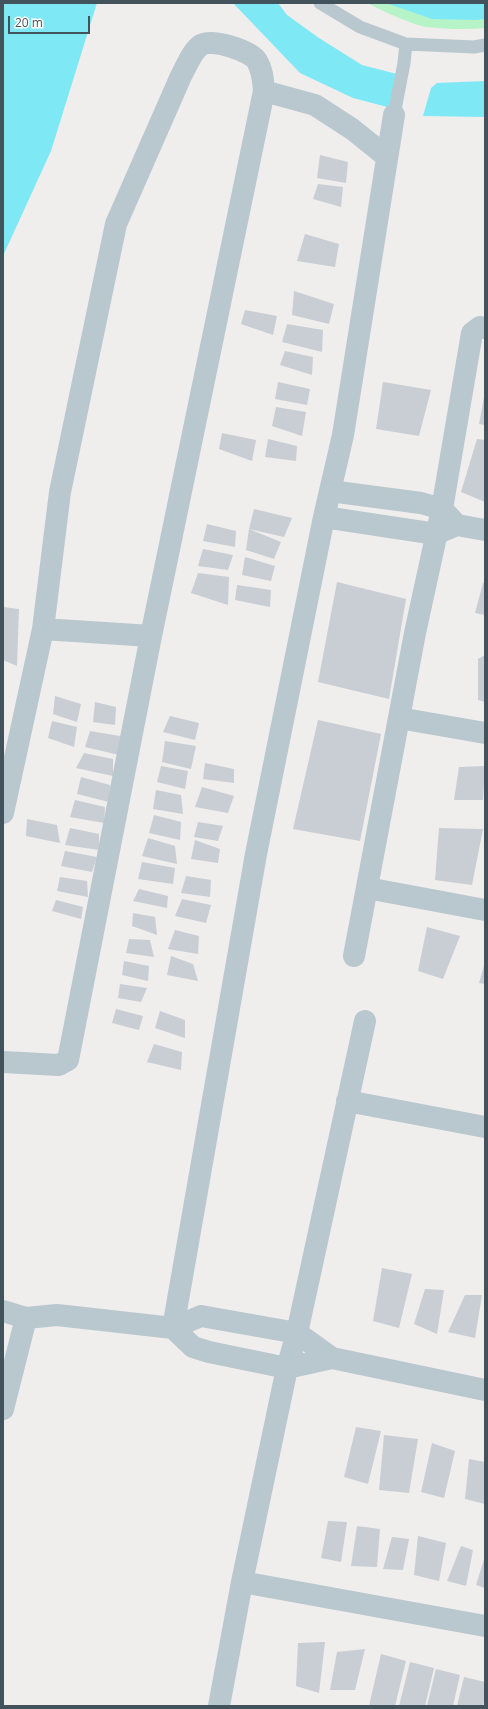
<!DOCTYPE html>
<html>
<head>
<meta charset="utf-8">
<style>
	body { margin:0 }
	#map { position:relative; width:488px; height:1709px; overflow:hidden; background:#f0eded; font-family:"Open Sans",sans-serif }
	canvas { display:block }
	.frame { position:absolute; inset:0; border:4px solid #43535c; pointer-events:none }
	.scale { position:absolute; left:8px; top:16px; width:82px; height:18px; box-sizing:border-box; border:2px solid #43535c; border-top:0; padding-left:5px; font-size:12px; line-height:14px; white-space:nowrap; color:#43535c; -webkit-text-stroke:3px #fff; paint-order:stroke }
</style>
</head>
<body>
<div id="map">
<canvas width="488" height="1709"></canvas>
<div class="frame"></div>
<div class="scale">20 m</div>
</div>
<script>
const c = document.querySelector('canvas').getContext('2d');
c.lineJoin = 'round';
function fill(path, color) { c.fillStyle = color; c.fill(path, 'evenodd'); }
function stroke(path, color, width, dash) { c.strokeStyle = color; c.lineWidth = width; c.lineCap = dash ? 'butt' : 'round'; c.setLineDash(dash || []); c.stroke(path); }
const green = new Path2D(`
	M368,3H485V28C465,30 445,29 426,27C414,25 379,10 368,3Z`);
const water = new Path2D(`
	M3,3H97L51,151L3,256Z
	M233,3H278L287,15L319,38L362,65L397,74L391,108L353,98L300,73Z
	M386,3H485V19L476,20L432,19Z
	M485,81V117L423,116L431,88L437,83Z`);
const building = new Path2D(`
	M320,155L348,162L346,183L317,178Z
	M318,184L343,187L341,207L313,199Z
	M305,234L339,244L335,267L297,261Z
	M294,291L334,304L329,324L292,315Z
	M245,310L277,316L273,335L241,324Z
	M287,324L323,330L322,352L282,342Z
	M285,351L313,357L312,375L280,365Z
	M278,382L310,389L307,405L275,399Z
	M383,382L431,390L419,436L376,429Z
	M484,397H485V425L479,424Z
	M276,407L306,412L302,436L272,426Z
	M222,433L256,440L252,461L219,449Z
	M268,439L297,446L296,461L265,457Z
	M477,439L485,440V502L461,492Z
	M254,509L292,518L284,537L249,529L281,542L274,559L246,550L249,529Z
	M207,524L236,531L235,547L203,541Z
	M203,549L233,555L228,570L198,566Z
	M245,557L275,566L271,581L242,575Z
	M198,573L229,577L228,605L191,593Z
	M337,582L406,599L389,699L318,682Z
	M483,583H485V615L475,613Z
	M237,585L271,590L270,607L235,600Z
	M3,607L19,609L17,666L3,660Z
	M485,655V702L478,700V659Z
	M55,696L81,704L77,722L53,714Z
	M95,702L116,707L115,725L93,722Z
	M170,716L199,723L195,740L163,732Z
	M318,720L381,734L360,841L293,829Z
	M52,721L77,727L74,747L48,738Z
	M90,731L120,736L119,755L85,747Z
	M165,741L196,746L191,769L162,762Z
	M84,753L113,759V776L76,768Z
	M205,763L234,769V783L203,779Z
	M161,766L188,771L185,789L157,782Z
	M485,766L483,800H454L459,767Z
	M81,777L110,785L109,802L77,794Z
	M202,787L234,796L228,813L195,807Z
	M156,790L181,795L183,814L153,809Z
	M75,800L105,807L104,823L70,817Z
	M154,815L181,822L180,840L149,833Z
	M27,819L57,825L60,843L26,836Z
	M198,822L223,826L218,841L194,837Z
	M70,828L99,834V850L65,845Z
	M439,828L483,829L472,885L435,880Z
	M148,838L175,846L177,864L142,856Z
	M195,840L220,849L218,863L191,859Z
	M65,851L97,857L92,872L61,866Z
	M142,862L175,868L173,884L138,879Z
	M186,876L211,880L210,897L181,893Z
	M60,877L87,881L88,897L57,891Z
	M139,889L168,896L167,908L133,901Z
	M182,899L211,905L206,923L175,916Z
	M56,900L83,907L81,919L52,911Z
	M133,913L155,917L157,935L132,926Z
	M427,927L460,936L443,979L418,971Z
	M175,930L199,936L198,954L168,949Z
	M129,939L150,940L154,957L126,953Z
	M171,956L193,964L198,981L167,975Z
	M124,961L149,966L148,981L122,975Z
	M485,962V984L479,983Z
	M120,984L147,988L141,1002L118,998Z
	M116,1009L143,1016L139,1030L112,1023Z
	M160,1011L185,1020V1038L155,1028Z
	M154,1044L182,1052L181,1070L147,1062Z
	M382,1268L412,1274L399,1328L373,1321Z
	M425,1289L444,1290L437,1334L414,1324Z
	M465,1295H482L475,1338L448,1332Z
	M356,1427L381,1431L368,1484L344,1477Z
	M384,1435L418,1439L409,1493L379,1490Z
	M432,1443L455,1451L444,1498L421,1492Z
	M469,1459L485,1462V1504L465,1499Z
	M328,1521L347,1522L341,1562L321,1558Z
	M357,1526L380,1529L377,1567L351,1566Z
	M418,1536L446,1543L439,1581L414,1575Z
	M392,1537L409,1539L403,1570L383,1569Z
	M461,1546L473,1550L466,1586L447,1581Z
	M485,1556V1588L476,1585Z
	M325,1642L319,1693L296,1686L298,1643Z
	M365,1649L355,1690H330L337,1652Z
	M381,1654L406,1661L395,1706H369Z
	M410,1662L434,1668L425,1706H399Z
	M436,1669L460,1675L453,1706H427Z
	M464,1677L485,1682V1698L483,1706H457Z`);
const service = new Path2D(`
	M320,3L360,27L406,44L474,47L485,45
	M394,115L404,63L406,44`);
const minor = new Path2D(`
	M264,91L315,105L352,129L387,157
	M324,517L436,534L457,525L442,509L421,503L330,491
	M457,525L485,530
	M43,629L60,492L116,224L181,76C186,67 192,51 201,45C212,38 251,51 257,61C263,71 263,81 264,91L151,636
	M399,718L485,733
	M3,813L43,629L151,636L68,1060L59,1065L3,1062
	M367,888L485,910
	M354,956L415,633L442,509L472,333L480,327L485,328
	M347,1101L485,1127
	M3,1311L26,1318
	M173,1328L256,854L324,517L343,435L394,115
	M173,1328L193,1347L209,1352L287,1368L332,1358
	M3,1409L26,1318L57,1315L173,1328L201,1316L297,1333L332,1358L485,1390
	M242,1582L485,1626
	M219,1706L242,1582L287,1368L297,1333L365,1021`);
fill(green, '#b6f3c7');
fill(water, '#7ee9f5');
fill(building, '#c8ced3');
stroke(service, '#b9c7ce', 13);
stroke(minor, '#b9c7ce', 22);
</script>
</body>
</html>
